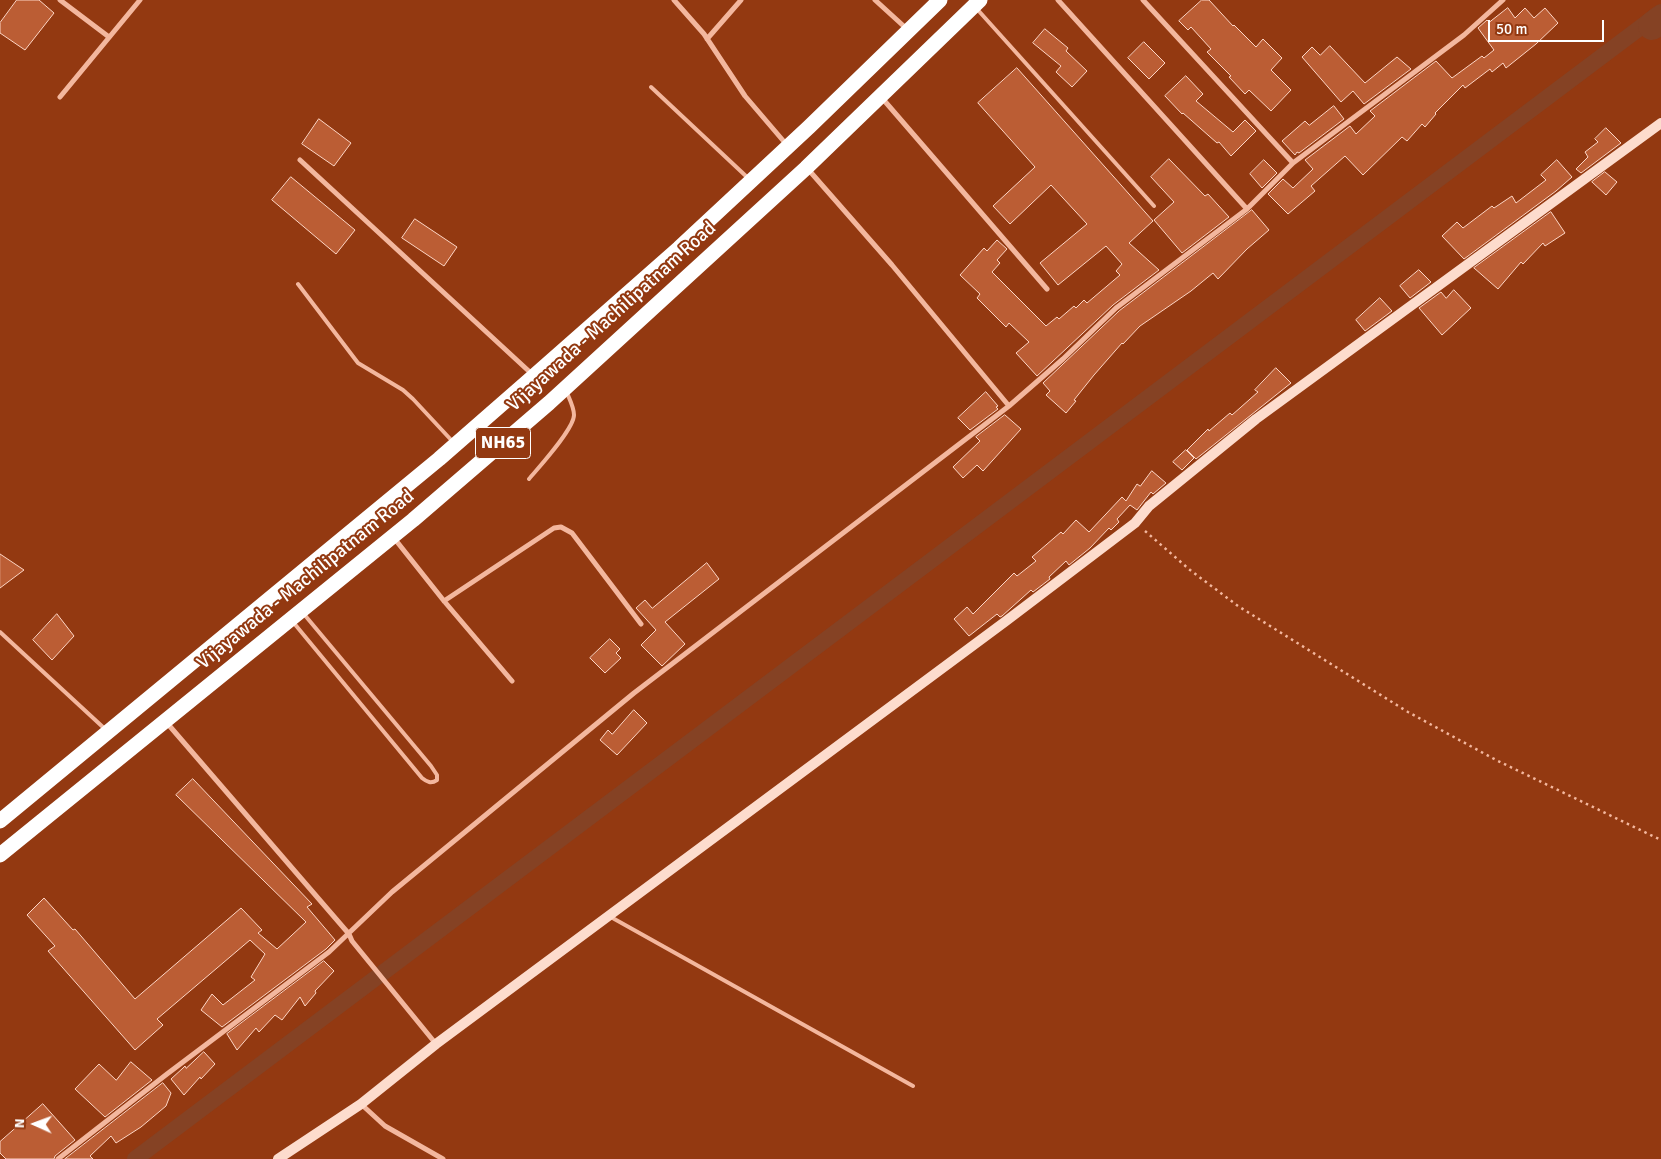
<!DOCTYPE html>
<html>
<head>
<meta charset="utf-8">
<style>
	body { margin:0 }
	#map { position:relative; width:1661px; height:1159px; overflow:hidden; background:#933911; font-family:Signika,sans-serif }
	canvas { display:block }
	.north { position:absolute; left:10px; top:1099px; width:50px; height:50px; -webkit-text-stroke:4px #933911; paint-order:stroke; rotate:272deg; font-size:14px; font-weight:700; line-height:20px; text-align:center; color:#fff }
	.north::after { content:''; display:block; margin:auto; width:18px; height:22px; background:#fff; clip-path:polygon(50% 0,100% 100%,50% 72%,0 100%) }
	.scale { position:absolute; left:1488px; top:20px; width:116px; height:22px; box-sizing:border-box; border:2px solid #fff; border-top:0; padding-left:6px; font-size:15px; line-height:18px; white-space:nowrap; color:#fff; -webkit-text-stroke:4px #933911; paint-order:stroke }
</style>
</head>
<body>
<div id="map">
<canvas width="1661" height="1159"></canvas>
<div class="north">N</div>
<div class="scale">50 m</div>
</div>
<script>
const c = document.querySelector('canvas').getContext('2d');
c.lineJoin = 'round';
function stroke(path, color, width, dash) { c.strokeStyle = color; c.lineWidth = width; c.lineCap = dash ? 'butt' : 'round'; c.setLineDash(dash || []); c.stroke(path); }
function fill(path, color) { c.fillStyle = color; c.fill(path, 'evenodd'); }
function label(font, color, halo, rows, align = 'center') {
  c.font = font + ' Signika,sans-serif'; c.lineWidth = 4; c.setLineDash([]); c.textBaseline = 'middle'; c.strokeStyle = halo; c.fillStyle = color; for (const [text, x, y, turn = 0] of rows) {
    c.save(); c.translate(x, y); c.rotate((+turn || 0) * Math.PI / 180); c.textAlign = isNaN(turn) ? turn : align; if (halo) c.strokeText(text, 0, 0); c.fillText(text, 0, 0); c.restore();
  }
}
const canal = new Path2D(`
	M135,1159L1661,12`);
const river = new Path2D(`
	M1652,26L1661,19`);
const building = new Path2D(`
	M17,0H39L54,13L25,50L0,33V23Z
	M1202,0H1209L1233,26L1234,25L1256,47L1263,39L1282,58L1271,70L1291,90L1271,111L1249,90L1245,94L1229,77L1231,76L1207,52L1211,49L1191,27L1188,30L1179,21Z
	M1508,8L1515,18L1525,8L1534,18L1545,8L1558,23L1536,44L1506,68L1503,63L1492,72L1490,69L1465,88L1463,85L1435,113L1436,114L1425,127L1422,124L1407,141L1402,137L1363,175L1345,156L1311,186L1315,191L1288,214L1268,194L1283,179L1293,188L1313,169L1305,160L1350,126L1356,134L1375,116L1370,111L1436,61L1452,78L1482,56L1484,58L1494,50L1478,28L1487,20L1489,22Z
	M1045,29L1068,48L1066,51L1087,71L1072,87L1056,72L1061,66L1033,43Z
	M1144,42L1165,63L1149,79L1128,58Z
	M1330,46L1365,83L1397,57L1411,69L1364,104L1353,91L1341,102L1302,57L1312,47L1320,55Z
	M1017,68L1153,221L1129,243L1159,270L1113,305L1037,376L1016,353L1029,342L1009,323L1006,327L977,298L980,294L960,275L984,248L987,251L997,240L1007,249L997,260L1000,263L992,272L1046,326L1057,317L1059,319L1074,306L1076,308L1084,300L1087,303L1120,275L1116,271L1122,264L1106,246L1058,285L1040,263L1087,224L1051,185L1010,224L993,206L1035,167L978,103Z
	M1186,76L1203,94L1196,101L1233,132L1245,120L1256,131L1231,156L1219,142L1217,143L1183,113L1182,114L1165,96Z
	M1334,106L1344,119L1299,153L1297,152L1295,155L1282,141L1305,121L1309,125Z
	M319,119L351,143L334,166L302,144Z
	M1606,128L1621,143L1581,173L1576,169L1588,157L1585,152L1598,142L1595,139Z
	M1169,159L1205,196L1208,194L1229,217L1182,253L1154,220L1174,202L1151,177Z
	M1264,160L1277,173L1262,188L1250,174Z
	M1557,160L1572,177L1556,191L1464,259L1442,236L1457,222L1463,228L1492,206L1494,208L1512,196L1516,203L1546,180L1541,175Z
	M1605,172L1617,182L1606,195L1592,182Z
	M291,177L355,230L336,254L272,200Z
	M1252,210L1269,230L1247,249L1218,279L1213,273L1191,291L1140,326L1123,344L1122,343L1094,375L1074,400L1076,401L1066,413L1046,395L1050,391L1043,383L1119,311Z
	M1551,212L1565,233L1545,246L1543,243L1523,264L1521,262L1498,289L1474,268Z
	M415,219L457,247L444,266L402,238Z
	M1419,270L1431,282L1410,298L1400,286Z
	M1454,290L1471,308L1442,335L1419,308L1441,292L1446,298Z
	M1380,298L1392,311L1365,331L1356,320Z
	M1276,368L1291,383L1196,459L1187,450L1208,429L1209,431L1230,413L1232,415L1258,392L1255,390Z
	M986,392L998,406L996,407L998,409L970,430L958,418Z
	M1005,415L1021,429L983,471L977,465L963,478L953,467L980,441L976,437Z
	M1186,450L1194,458L1182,470L1173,462Z
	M1152,471L1166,483L1153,494L1151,492L1137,510L1130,505L1117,519L1119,522L1111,530L1109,528L1090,548L1069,565L1066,561L1049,577L1050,579L1033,592L1031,590L1002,616L1000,617L997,614L969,636L954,619L967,607L973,614L1014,573L1017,576L1036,561L1032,557L1061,532L1063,534L1076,520L1089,532L1122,497L1126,501L1137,484L1140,486Z
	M0,554L24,570L0,588Z
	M707,563L719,579L665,622L685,644L662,666L641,645L656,630L636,608L645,600L652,608Z
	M57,614L74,636L52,660L33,640Z
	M610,639L620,649L616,653L621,658L605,673L590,658Z
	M634,710L647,723L617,755L600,740L608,730L612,734Z
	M193,779L312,904L307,907L335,940L326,949L222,1027L201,1010L212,994L223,1005L255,980L251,977L265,954L250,940L157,1019L163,1025L135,1050L48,951L55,946L27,915L44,898L73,930L75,929L135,999L241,908L262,930L258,933L277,949L306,922L176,795Z
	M324,961L334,971L315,991L316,993L305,1006L300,997L282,1020L275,1015L259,1032L256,1028L237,1050L227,1034Z
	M204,1052L215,1064L201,1079L200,1077L184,1095L171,1079L183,1068L185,1066L186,1068Z
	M131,1062L152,1080L105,1117L75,1089L99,1064L116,1080Z
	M163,1083L171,1093L166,1106L141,1127L116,1143L111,1136L90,1156L93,1159H65Z
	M43,1104L75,1140L55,1156L54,1159H6L0,1153V1142Z`);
const path = new Path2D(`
	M1145,531L1190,570L1238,606L1408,712L1496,760L1661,840`);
const lane = new Path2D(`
	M977,9L1154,206
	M651,87L748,178
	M298,284L358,363L403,390L413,399L454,443
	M529,479C539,467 574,429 574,415C574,408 570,400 567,393
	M293,622L422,778C427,782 431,784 437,780V775L431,766L303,613
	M0,632L105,729
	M609,916L913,1086`);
const street = new Path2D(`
	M60,0L109,37
	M674,0L704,34L745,96L786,144
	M875,0L908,30
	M1058,0L1247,209
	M1143,0L1293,163
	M707,39L741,0
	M60,97L140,0
	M882,98L1047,289
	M300,160L533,375
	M807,168L892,265L1009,406
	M394,538L444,601L512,681
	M444,601L554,528L561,527L572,533L641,624
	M167,723L349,934L352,941L436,1044
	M361,1104L385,1126L443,1159
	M58,1159L167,1074L329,952L392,892L634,693L1009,406L1063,359L1116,308L1247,209L1293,163L1464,35L1503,0`);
const secondary = new Path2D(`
	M278,1159L361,1104L436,1044L1006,621L1135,523L1149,506L1256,419L1661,123`);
const highway = new Path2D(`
	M0,821L439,459L534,376L679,248L809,127L940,0
	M0,855L413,520L549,403L806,168L980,0`);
const shields = [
	[503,443,55]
];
const shieldNames = [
	["NH65",503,443]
];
const streetNames = [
	["Vijayawada - Machilipatnam Road",612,317,-42],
	["Vijayawada - Machilipatnam Road",306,580,-39]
];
stroke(canal, '#854224', 16);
stroke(river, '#854224', 28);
fill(building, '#bb5d34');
stroke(building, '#fdd6c6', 1);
stroke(path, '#f3b79e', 2.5, [2.5, 4]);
stroke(lane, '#f3b79e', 4);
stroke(street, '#f3b79e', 5);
stroke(secondary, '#fddccd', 10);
stroke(highway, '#fff', 15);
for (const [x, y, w] of shields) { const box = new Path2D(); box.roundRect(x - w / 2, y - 15.5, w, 31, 4); c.fillStyle = '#933911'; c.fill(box); stroke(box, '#fff', 1); }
label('bold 18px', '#fff', null, shieldNames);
label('19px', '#fff', '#933911', streetNames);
</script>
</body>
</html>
